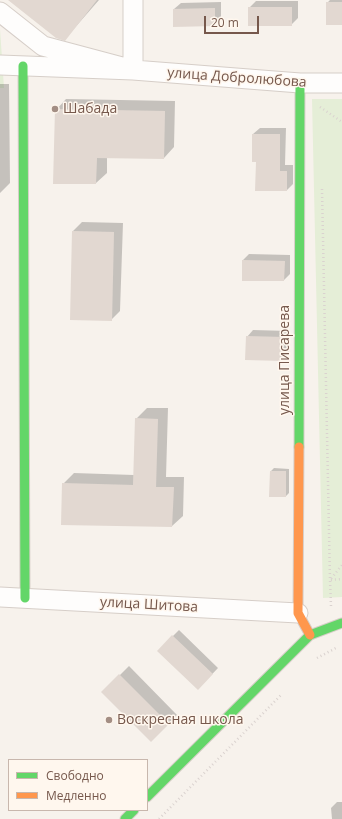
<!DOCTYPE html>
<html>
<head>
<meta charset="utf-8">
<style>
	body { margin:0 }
	#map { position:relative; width:342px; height:819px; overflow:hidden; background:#f7f2ec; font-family:"Open Sans",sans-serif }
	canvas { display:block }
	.legend { position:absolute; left:8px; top:759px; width:140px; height:52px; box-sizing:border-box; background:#fff7ee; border:1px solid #c8b7ad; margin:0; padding:5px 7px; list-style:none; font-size:12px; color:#76584c }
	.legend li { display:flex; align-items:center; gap:8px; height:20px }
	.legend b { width:20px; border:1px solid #c8b7ad }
	.scale { position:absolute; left:204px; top:16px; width:55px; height:18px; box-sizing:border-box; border:2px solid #76584c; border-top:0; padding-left:5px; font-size:12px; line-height:14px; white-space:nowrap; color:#76584c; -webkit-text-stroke:3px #fff7ee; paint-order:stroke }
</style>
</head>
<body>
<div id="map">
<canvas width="342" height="819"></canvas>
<ul class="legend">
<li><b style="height:5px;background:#63d668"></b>Свободно</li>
<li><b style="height:5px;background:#ff974d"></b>Медленно</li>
</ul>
<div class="scale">20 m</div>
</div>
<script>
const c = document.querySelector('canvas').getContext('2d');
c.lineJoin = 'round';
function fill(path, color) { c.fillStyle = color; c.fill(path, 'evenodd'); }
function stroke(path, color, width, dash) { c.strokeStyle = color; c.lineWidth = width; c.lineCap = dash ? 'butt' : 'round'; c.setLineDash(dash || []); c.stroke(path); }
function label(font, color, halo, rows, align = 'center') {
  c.font = font + ' "Open Sans",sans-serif'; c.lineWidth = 3; c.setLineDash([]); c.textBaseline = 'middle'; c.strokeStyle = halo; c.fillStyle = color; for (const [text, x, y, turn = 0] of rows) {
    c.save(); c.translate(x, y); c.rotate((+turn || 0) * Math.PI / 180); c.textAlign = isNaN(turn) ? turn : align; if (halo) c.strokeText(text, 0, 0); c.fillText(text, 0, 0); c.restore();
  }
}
const green = new Path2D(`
	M0,29L4,88H0Z
	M312,99H342V597L323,598Z`);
const shadow = new Path2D(`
	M9,0H99L65,39Z
	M330,0H342V24L327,3Z
	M256,1H298V18L291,25L249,8Z
	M221,2V19L215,25L174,26V9L181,3Z
	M0,84H9L10,183L0,193Z
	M66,99L175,101L174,147L164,158L107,157V173L96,183L56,110Z
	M260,128H286L285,165H293V184L287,190L257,161L253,134Z
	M82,222L123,223L120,311L111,320L71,319L73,231Z
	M249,254L290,255V274L284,280L243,260Z
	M253,330L289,331V353L282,360L247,337Z
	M147,408H168L166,477H184L183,516L172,526L63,484L74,473L134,475L136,419Z
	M274,468L289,469V493L286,496L271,471Z
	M179,630L218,668L198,689L158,651Z
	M129,666L177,715L151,741L103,692Z
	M337,802H342V819H332L331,808Z`);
const building = new Path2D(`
	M8,0H97L65,41L56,38Z
	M326,2H342V25H326Z
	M248,7H292V26H248Z
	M215,8V26L173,27V9Z
	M55,109L165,111L164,159L97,158L96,184H53Z
	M252,134H280V171H287V191H255L256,162H252Z
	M72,231L114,232L112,321L70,320Z
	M242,260L285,261L284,281H242Z
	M246,336L283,337V361L245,360Z
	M135,418L158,419L156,487H174L172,527L61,525L62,483L133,485Z
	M270,471H286V497H269Z
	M172,635L213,674L198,690L157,651Z
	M119,674L169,724L151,742L101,692Z`);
const path = new Path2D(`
	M320,107L342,122
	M322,189L330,580L342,579
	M331,606L330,580L342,565
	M317,658L336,648
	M159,819L282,694`);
const street = new Path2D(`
	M0,12L43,46L133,70V0
	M0,65L133,70L300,83H342
	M0,597L298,613`);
const fast = new Path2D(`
	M23,66L25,598
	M299,447L300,83
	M147,797L310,635L342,623
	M125,819L134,810`);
const slow = new Path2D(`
	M299,447L298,613L310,635`);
const markers = [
	[55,109,4,"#a38e84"],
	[109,720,4,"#a38e84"]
];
const streetNames = [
	["улица Добролюбова",237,78,4],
	["улица Писарева",285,360,-90],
	["улица Шитова",149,605,3]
];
const poiNames = [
	["Шабада",63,109],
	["Воскресная школа",117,720]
];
fill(green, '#e5eed7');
fill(shadow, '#0003');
fill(building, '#e2d8d1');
stroke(street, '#d6cec8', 21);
stroke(fast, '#d7cec8', 11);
stroke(slow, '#d7cec8', 11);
stroke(path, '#dad2cf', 2.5, [1, 3]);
stroke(street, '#fefdfc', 19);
stroke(fast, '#63d668', 9);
stroke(slow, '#ff974d', 9);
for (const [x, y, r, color] of markers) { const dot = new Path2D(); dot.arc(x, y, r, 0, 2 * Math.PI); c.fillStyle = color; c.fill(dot); stroke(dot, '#fff7ee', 1.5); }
label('14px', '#76584c', '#fff7ee', streetNames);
label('14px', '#76584c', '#fff7ee', poiNames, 'left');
</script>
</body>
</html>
